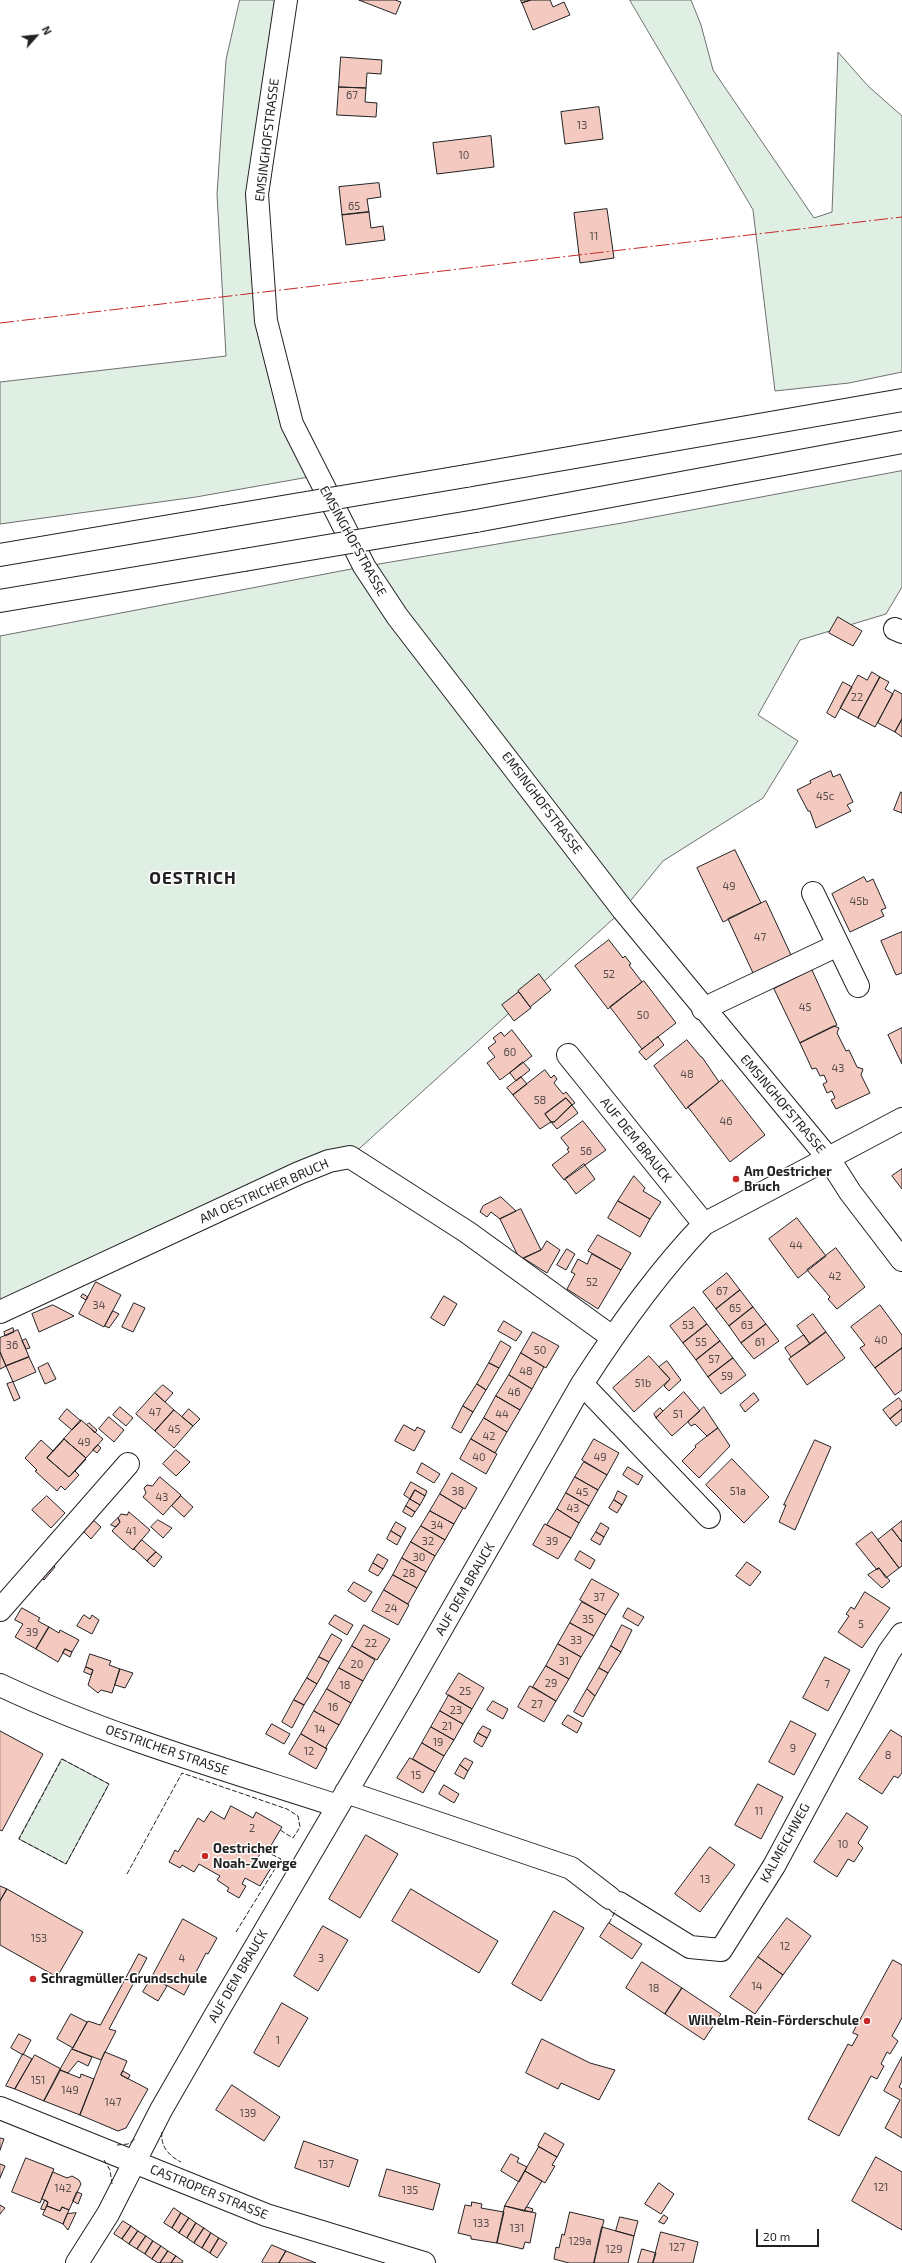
<!DOCTYPE html>
<html>
<head>
<meta charset="utf-8">
<style>
	body { margin:0 }
	#map { position:relative; width:902px; height:2263px; overflow:hidden; background:#fff; font-family:"Exo 2",sans-serif }
	canvas { display:block }
	.north { position:absolute; left:16px; top:16px; width:40px; height:40px; -webkit-text-stroke:3px #fff; paint-order:stroke; rotate:63deg; font-size:11px; font-weight:700; line-height:16px; text-align:center; color:#222 }
	.north::after { content:''; display:block; margin:auto; width:14px; height:18px; background:#222; clip-path:polygon(50% 0,100% 100%,50% 72%,0 100%) }
	.scale { position:absolute; left:756px; top:2229px; width:63px; height:18px; box-sizing:border-box; border:2px solid #222; border-top:0; padding-left:5px; font-size:12px; line-height:14px; white-space:nowrap; color:#222; -webkit-text-stroke:3px #fff; paint-order:stroke }
</style>
</head>
<body>
<div id="map">
<canvas width="902" height="2263"></canvas>
<div class="north">N</div>
<div class="scale">20 m</div>
</div>
<script>
const c = document.querySelector('canvas').getContext('2d');
c.lineJoin = 'round';
function fill(path, color) { c.fillStyle = color; c.fill(path, 'evenodd'); }
function stroke(path, color, width, dash) { c.strokeStyle = color; c.lineWidth = width; c.lineCap = dash ? 'butt' : 'round'; c.setLineDash(dash || []); c.stroke(path); }
function label(font, color, halo, rows, align = 'center') {
  c.font = font + ' "Exo 2",sans-serif'; c.lineWidth = 3; c.setLineDash([]); c.textBaseline = 'middle'; c.strokeStyle = halo; c.fillStyle = color; for (const [text, x, y, turn = 0] of rows) {
    c.save(); c.translate(x, y); c.rotate((+turn || 0) * Math.PI / 180); c.textAlign = isNaN(turn) ? turn : align; if (halo) c.strokeText(text, 0, 0); c.fillText(text, 0, 0); c.restore();
  }
}
const green = new Path2D(`
	M240,0H297L267,203L264,331L320,475L196,497L0,524V382L226,356L217,194L226,60Z
	M630,0H691L701,25L713,70L814,218L832,212L838,52L868,86L902,116V372L849,383L775,391L753,210Z
	M902,471V587L886,614L800,640L758,715L798,741L763,798L663,861L623,910L350,1157L0,1312V636L367,566L622,523Z
	M62,1759L109,1784L66,1864L19,1839Z`);
const building = new Path2D(`
	M359,0H395L401,2L396,14Z
	M521,0H531L522,3Z
	M531,0H550L553,7L564,2L570,15L533,30L522,3Z
	M341,57L382,60L381,74L367,73L366,88L339,87Z
	M339,87L366,88L365,102L377,103L376,117L337,115Z
	M599,107L603,139L565,144L561,112Z
	M491,136L494,167L437,174L433,143Z
	M379,183L381,197L367,199L369,212L342,215L339,187Z
	M607,209L614,258L580,263L574,213Z
	M369,212L371,228L383,226L385,240L346,245L342,215Z
	M838,617L862,631L853,646L829,633Z
	M872,672L880,677L858,718L840,708L858,675L867,680Z
	M880,677L889,682L885,689L893,694L875,727L858,718Z
	M843,682L852,687L835,718L827,713Z
	M895,690L902,694V719L895,732L878,723Z
	M902,719V737L895,732Z
	M831,771L833,777L840,774L853,802L847,805L851,811L816,828L810,811H808L797,790L811,783L810,781Z
	M901,792L902,793V813L894,810Z
	M735,850L761,903L723,922L697,868Z
	M864,877L867,882L873,879L886,908L881,910L884,916L850,932L832,894Z
	M766,901L791,955L753,973L728,919Z
	M902,932V973L896,975L881,941Z
	M609,940L623,958L625,956L631,964L629,965L642,982L608,1009L575,966Z
	M812,970L837,1025L800,1043L774,989Z
	M539,974L551,990L530,1007L518,991Z
	M644,981L676,1023L642,1049L610,1007Z
	M519,992L531,1008L514,1021L502,1005Z
	M834,1026L839,1028L837,1033L846,1051L849,1050L857,1067L863,1069L861,1075L870,1093L836,1109L831,1100L835,1098L832,1091L827,1093L823,1084L827,1082L824,1075L820,1076L816,1068L812,1069L800,1043Z
	M902,1028V1064L888,1035Z
	M512,1030L532,1056L500,1080L487,1063L495,1057L488,1048L496,1042L493,1038L501,1032L504,1036Z
	M658,1037L664,1045L646,1060L639,1052Z
	M687,1040L701,1057H702L719,1082L686,1109L654,1066Z
	M523,1062L530,1070L516,1081L510,1073Z
	M545,1070L551,1078L554,1075L557,1079L554,1083L563,1094L566,1092L575,1103L572,1105L566,1098L545,1114L551,1122L540,1129L513,1095Z
	M521,1077L527,1084L513,1095L507,1088Z
	M722,1080L765,1135L730,1162L688,1107Z
	M566,1098L572,1105L554,1122H551L545,1114Z
	M572,1105L578,1113L557,1129L551,1122H554Z
	M583,1121L606,1150L564,1180L552,1165L569,1152L567,1149L569,1148L561,1138Z
	M584,1164L595,1179L576,1194L565,1179Z
	M902,1169V1189L892,1176Z
	M634,1176L645,1188L643,1191L661,1202L650,1219L618,1201Z
	M501,1197L516,1211L500,1219L491,1212L487,1217L480,1212L483,1206Z
	M618,1201L650,1219L640,1237L608,1218Z
	M521,1209L541,1250L520,1260L500,1219Z
	M797,1218L826,1256L798,1278L769,1239Z
	M598,1235L631,1253L621,1270L588,1251Z
	M547,1241L560,1250L547,1273L523,1258L541,1250Z
	M836,1248L865,1287L837,1309L828,1299L830,1297L807,1270Z
	M567,1249L575,1254L566,1270L557,1265Z
	M592,1254L621,1270L598,1309L567,1289L575,1274L571,1272L578,1259L587,1264Z
	M727,1273L740,1290L716,1309L703,1292Z
	M96,1282L121,1295L104,1327L79,1314Z
	M740,1290L753,1307L729,1326L716,1309Z
	M83,1294L88,1297L86,1300L81,1297Z
	M444,1296L457,1304L444,1326L431,1318Z
	M134,1303L145,1308L133,1332L122,1327Z
	M53,1305L74,1316L39,1332L32,1314Z
	M880,1305L902,1335V1348L875,1368L860,1348L865,1345L851,1327Z
	M694,1307L707,1324L683,1343L670,1326Z
	M753,1307L766,1324L741,1343L729,1326Z
	M113,1311L119,1314L109,1328L105,1326Z
	M813,1314L826,1332L810,1344L797,1326Z
	M504,1321L522,1332L516,1341L498,1331Z
	M707,1324L720,1341L696,1360L683,1343Z
	M766,1324L779,1341L754,1359L741,1343Z
	M13,1328L14,1332L5,1336L4,1332Z
	M18,1330L29,1357L6,1366L0,1352V1338Z
	M533,1332L559,1346L546,1368L521,1353Z
	M826,1332L845,1358L807,1385L789,1359Z
	M804,1335L810,1344L791,1357L785,1348Z
	M26,1339L30,1348L26,1349L22,1341Z
	M501,1341L511,1347L499,1368L489,1363Z
	M720,1341L733,1358L708,1377L696,1360Z
	M902,1348V1390L895,1395L875,1368Z
	M0,1352L6,1366L0,1369Z
	M521,1353L544,1367L532,1389L509,1375Z
	M649,1356L670,1379L634,1412L613,1388Z
	M29,1357L36,1372L13,1382L6,1366Z
	M733,1358L746,1375L721,1394L708,1377Z
	M667,1361L681,1380L669,1391L664,1386L670,1379L659,1367Z
	M48,1363L56,1379L45,1384L38,1368Z
	M489,1363L499,1368L486,1390L477,1384Z
	M509,1375L532,1389L520,1410L496,1396Z
	M13,1382L20,1398L14,1401L7,1384Z
	M477,1384L486,1390L473,1412L463,1406Z
	M163,1385L173,1393L165,1402L155,1393Z
	M684,1392L700,1411L672,1436L656,1418Z
	M155,1393L174,1410L155,1431L136,1414Z
	M754,1393L759,1400L745,1412L740,1405Z
	M496,1396L520,1410L507,1432L484,1418Z
	M899,1398L902,1402V1409L890,1419L883,1410Z
	M463,1406L473,1412L461,1433L452,1428Z
	M120,1407L133,1418L126,1426L113,1415Z
	M704,1407L718,1428L707,1436L695,1424L691,1426L688,1422Z
	M660,1408L663,1411L656,1418L654,1414Z
	M67,1409L81,1421L72,1430L59,1419Z
	M189,1409L200,1419L193,1426L182,1417Z
	M902,1409V1421L896,1426L890,1419Z
	M174,1410L193,1426L174,1448L155,1431Z
	M109,1417L124,1430L114,1442L99,1429Z
	M484,1418L507,1432L495,1453L471,1439Z
	M81,1420L103,1439L86,1458L64,1439Z
	M89,1423L97,1430L95,1433L87,1425Z
	M404,1425L415,1431L417,1427L425,1431L414,1451L395,1441Z
	M718,1428L730,1446L699,1478L682,1461L696,1447L695,1446Z
	M64,1439L86,1458L69,1477L47,1458Z
	M64,1439L47,1458L69,1477L86,1459L75,1471L79,1475L65,1490L61,1486L57,1491L35,1471L37,1470L25,1458L41,1440L53,1451Z
	M471,1439L497,1454L486,1474L460,1459Z
	M594,1439L619,1453L607,1475L582,1460Z
	M815,1440L831,1447L795,1530L779,1522L786,1505H784Z
	M98,1445L101,1448L97,1453L93,1450Z
	M176,1450L190,1462L176,1476L163,1464Z
	M732,1459L769,1497L744,1523L706,1485Z
	M584,1462L607,1475L598,1490L575,1477Z
	M422,1463L440,1474L434,1483L417,1473Z
	M628,1467L643,1476L638,1485L623,1475Z
	M452,1473L477,1488L465,1509L440,1494Z
	M160,1477L181,1495L163,1515L143,1497L146,1493L144,1488L147,1485L152,1486Z
	M575,1477L598,1490L589,1506L566,1493Z
	M411,1482L427,1491L425,1496L415,1490L410,1499L404,1495Z
	M415,1490L425,1496L420,1505L410,1499Z
	M618,1491L627,1496L622,1505L614,1500Z
	M566,1493L589,1506L579,1523L557,1509Z
	M440,1494L463,1508L454,1524L430,1511Z
	M47,1496L65,1513L51,1528L32,1510Z
	M181,1496L193,1507L184,1517L172,1506Z
	M410,1499L420,1505L415,1512L406,1506Z
	M614,1500L622,1505L617,1513L609,1508Z
	M406,1506L415,1512L412,1517L403,1512Z
	M557,1509L579,1523L571,1538L547,1525Z
	M430,1511L454,1524L445,1540L421,1526Z
	M129,1512L150,1530L133,1550L112,1531L120,1522L118,1518L121,1514L127,1515Z
	M90,1517L101,1527L91,1539L80,1528Z
	M118,1518L120,1522L116,1527L111,1525Z
	M158,1520L172,1528L163,1538L151,1527Z
	M902,1521V1542L892,1529Z
	M396,1522L406,1528L401,1537L391,1531Z
	M601,1523L609,1528L604,1537L596,1532Z
	M545,1524L571,1538L558,1559L533,1545Z
	M421,1526L445,1540L435,1556L411,1542Z
	M892,1529L902,1542V1566L899,1568L878,1540Z
	M391,1531L401,1537L397,1545L387,1539Z
	M596,1532L604,1537L600,1545L591,1540Z
	M872,1532L899,1568L886,1578L879,1568L877,1570L856,1544Z
	M142,1540L156,1552L147,1561L134,1549Z
	M411,1542L435,1556L426,1572L402,1558Z
	M580,1551L595,1560L590,1569L575,1560Z
	M156,1552L162,1557L154,1567L147,1561Z
	M378,1554L388,1560L383,1569L373,1563Z
	M402,1558L426,1572L417,1588L393,1575Z
	M47,1560L55,1567L44,1580L36,1573Z
	M747,1562L761,1572L750,1586L736,1576Z
	M373,1563L383,1569L378,1576L369,1571Z
	M879,1568L890,1581L882,1588L868,1575Z
	M393,1575L417,1588L408,1604L384,1590Z
	M592,1579L619,1594L606,1615L580,1600Z
	M354,1582L372,1592L365,1602L348,1591Z
	M384,1590L409,1605L398,1625L372,1611Z
	M865,1592L890,1608L862,1648L838,1632L849,1616L846,1614L851,1607L854,1609Z
	M582,1602L606,1615L594,1636L570,1623Z
	M22,1608L40,1618L38,1621L49,1627L36,1649L15,1637L23,1624L15,1620Z
	M628,1608L644,1617L638,1626L623,1617Z
	M84,1615L90,1619L92,1615L99,1620L92,1634L77,1626Z
	M335,1615L353,1625L347,1635L329,1624Z
	M570,1623L594,1636L581,1657L558,1644Z
	M364,1625L390,1639L377,1660L352,1646Z
	M622,1625L632,1630L621,1652L611,1646Z
	M49,1627L59,1633L60,1630L79,1640L72,1652L65,1649L58,1662L36,1649Z
	M332,1634L342,1640L329,1662L319,1657Z
	M558,1644L581,1657L569,1679L546,1666Z
	M352,1646L375,1660L363,1681L339,1668Z
	M611,1646L621,1652L608,1673L599,1668Z
	M65,1649L72,1652L70,1657L63,1653Z
	M90,1654L111,1661L109,1665L120,1669L112,1693L101,1690L98,1693L88,1685L93,1670L86,1667Z
	M319,1657L329,1662L317,1684L307,1678Z
	M825,1657L850,1670L828,1711L803,1698Z
	M546,1666L569,1679L556,1701L533,1687Z
	M86,1667L93,1670L91,1675L84,1672Z
	M339,1668L363,1681L351,1703L327,1689Z
	M599,1668L608,1673L595,1696L587,1689Z
	M120,1669L133,1673L125,1688L115,1685Z
	M459,1673L484,1688L472,1709L446,1694Z
	M307,1678L317,1684L304,1705L294,1700Z
	M530,1686L556,1701L544,1722L518,1707Z
	M327,1689L351,1703L339,1725L314,1711Z
	M587,1689L595,1696L583,1717L574,1712Z
	M449,1695L472,1709L463,1724L440,1711Z
	M294,1700L304,1705L292,1728L282,1722Z
	M493,1701L508,1709L503,1719L487,1710Z
	M314,1711L339,1725L326,1747L327,1749L301,1734Z
	M440,1711L463,1724L454,1740L431,1727Z
	M568,1715L582,1723L577,1733L562,1724Z
	M791,1721L816,1734L794,1775L769,1762Z
	M272,1724L290,1734L284,1744L266,1734Z
	M483,1726L491,1730L487,1738L478,1733Z
	M431,1727L454,1740L444,1756L422,1743Z
	M891,1730L902,1737V1773L898,1778L894,1776L882,1794L859,1779Z
	M0,1731L43,1754L2,1831L0,1830Z
	M478,1733L487,1738L482,1747L474,1742Z
	M301,1734L327,1749L316,1769L289,1754Z
	M422,1743L444,1756L435,1772L413,1759Z
	M410,1758L435,1772L423,1793L397,1778Z
	M465,1758L473,1762L468,1771L460,1765Z
	M460,1765L468,1771L464,1779L455,1774Z
	M758,1784L783,1797L761,1839L735,1825Z
	M444,1785L459,1794L454,1803L439,1794Z
	M231,1806L253,1818L256,1812L282,1827L266,1854L262,1851L256,1860L271,1868L260,1886L245,1878L242,1884L246,1886L239,1898L227,1891L229,1888L217,1880L220,1876L199,1864L194,1872L182,1865L180,1868L169,1862L175,1850L178,1852L198,1818L204,1822L211,1811L224,1819Z
	M847,1813L868,1827L858,1843L863,1848L854,1862L848,1859L837,1877L814,1862Z
	M366,1835L398,1854L360,1918L329,1899Z
	M710,1847L735,1865L700,1912L675,1894Z
	M0,1886L7,1889L0,1901Z
	M7,1889L83,1932L57,1977L0,1945V1901Z
	M411,1889L498,1941L479,1973L392,1921Z
	M554,1911L584,1928L541,2001L512,1984Z
	M787,1918L811,1936L783,1975L758,1957Z
	M183,1919L217,1938L208,1954L206,1953L184,1995L152,1977Z
	M609,1923L642,1944L632,1959L600,1937Z
	M323,1926L348,1940L318,1991L294,1976Z
	M139,1954L147,1958L109,2029L116,2031L101,2060L72,2049L88,2021L100,2025Z
	M758,1957L783,1975L755,2014L730,1997Z
	M893,1960L902,1965V2018L892,2036L898,2041L890,2054L887,2052L881,2064L884,2066L877,2079L871,2076L839,2136L808,2119L848,2044L852,2046L858,2035L853,2033Z
	M642,1962L682,1988L665,2014L626,1988Z
	M152,1977L167,1986L158,2001L143,1992Z
	M682,1988L721,2014L704,2040L665,2014Z
	M282,2003L308,2018L279,2067L254,2053Z
	M71,2014L87,2022L73,2048L57,2039Z
	M19,2034L31,2040L23,2055L11,2048Z
	M542,2039L590,2063L615,2070L599,2100L561,2083L558,2089L526,2073Z
	M72,2049L92,2057L88,2066L78,2061L68,2073L60,2070Z
	M105,2052L127,2061L121,2075L148,2089L126,2128L118,2131L80,2115Z
	M23,2054L32,2059L15,2089L6,2086Z
	M35,2055L61,2069L44,2101L15,2089Z
	M902,2057V2081L899,2087L902,2089V2138L885,2128L900,2100L884,2091Z
	M60,2070L80,2078L81,2074L94,2079L80,2115L44,2101Z
	M123,2071L130,2075L128,2079L121,2075Z
	M232,2085L280,2117L264,2141L216,2110Z
	M545,2133L564,2144L557,2157L538,2146Z
	M0,2138L4,2139L0,2150Z
	M304,2141L358,2160L349,2187L295,2168Z
	M539,2147L557,2157L552,2165L555,2166L545,2183L525,2171Z
	M511,2154L519,2158L517,2162L527,2167L519,2182L501,2171Z
	M876,2157L902,2172V2230L852,2201Z
	M26,2158L54,2169L40,2203L12,2192Z
	M0,2164L5,2166L0,2178Z
	M387,2169L440,2184L433,2210L379,2196Z
	M525,2171L542,2181L524,2211L505,2206Z
	M53,2172L67,2178L72,2176L79,2180L81,2184L69,2210L62,2207L60,2211L47,2206L48,2202L42,2199Z
	M659,2183L674,2194L661,2214L645,2204Z
	M77,2192L82,2194L78,2204L73,2201Z
	M45,2200L48,2202L45,2210L41,2209Z
	M472,2202L482,2204L481,2208L504,2212L497,2243L471,2239V2236L458,2233L465,2205L471,2206Z
	M0,2205L5,2208L0,2214Z
	M47,2206L60,2211L62,2207L69,2210L63,2224L43,2215Z
	M505,2206L536,2213L530,2243L525,2242L523,2249L497,2243Z
	M527,2207L533,2209L532,2212L524,2211Z
	M174,2208L181,2213L172,2228L164,2223Z
	M570,2212L604,2220L594,2263H569L554,2259L556,2247L559,2248L562,2234L564,2235Z
	M76,2213L68,2230L63,2224L67,2214Z
	M181,2213L189,2218L179,2233L172,2228Z
	M664,2215L668,2218L664,2224L659,2222Z
	M620,2217L638,2221L634,2236L616,2231Z
	M189,2218L196,2223L187,2238L179,2233Z
	M123,2221L131,2226L122,2239L114,2234Z
	M196,2223L204,2228L194,2243L187,2238Z
	M131,2226L138,2231L129,2244L122,2239Z
	M602,2227L634,2236L628,2263H594Z
	M204,2228L211,2233L202,2248L194,2243Z
	M138,2231L146,2236L137,2249L129,2244Z
	M661,2232L698,2242L693,2263H653Z
	M211,2233L219,2238L210,2253L202,2248Z
	M146,2236L153,2241L145,2254L137,2249Z
	M219,2238L227,2243L217,2258L210,2253Z
	M153,2241L161,2246L152,2259L145,2254Z
	M272,2245L286,2251L279,2263H263L262,2262Z
	M161,2246L168,2251L160,2263H158L152,2259Z
	M642,2249L656,2253L653,2263H638Z
	M168,2251L176,2256L171,2263H160Z
	M286,2251L316,2263H279Z
	M176,2256L183,2261L182,2263H171Z`);
const minor = new Path2D(`
	M286,0L257,194L266,321L292,424L364,566L397,616L623,910L829,1159L850,1192L902,1260
	M895,629L902,632
	M813,893L858,986
	M703,1009L838,945
	M568,1055L704,1224
	M0,1312L299,1173L329,1161L350,1157L467,1232L612,1337
	M582,1384L709,1517
	M0,1610L128,1464
	M0,1685C108,1736 224,1769 338,1806
	M346,1792L571,1868L610,1898
	M619,1903L690,1947L721,1950L774,1866L889,1652L902,1634
	M0,2108L266,2215L424,2263
	M77,2263L108,2214L161,2110L215,2016L405,1692L582,1384C618,1328 658,1272 704,1224L902,1119`);
const highway = new Path2D(`
	M466,476L902,400
	M476,521L902,442
	M0,555L223,517
	M0,601L244,560`);
const highwayBridge = new Path2D(`
	M223,517L466,476
	M244,560L476,521`);
const fence = new Path2D(`
	M62,1759L109,1784L66,1864L19,1839Z
	M127,1874L182,1773L287,1809L298,1816L300,1827L293,1838L280,1830
	M609,1923L616,1910
	M236,1932L281,1859L267,1852
	M162,2132C160,2146 169,2156 181,2162
	M117,2145L128,2144L135,2139
	M104,2160L110,2170L112,2184`);
const power = new Path2D(`
	M0,323L902,217`);
const markers = [
	[736,1179,4,"#c62828"],
	[205,1856,4,"#c62828"],
	[33,1979,4,"#c62828"],
	[867,2021,4,"#c62828"]
];
const numberNames = [
	["67",352,95],
	["13",582,125],
	["10",464,155],
	["65",354,206],
	["11",594,236],
	["22",857,697],
	["45c",825,796],
	["49",729,886],
	["45b",859,901],
	["47",760,937],
	["52",609,974],
	["45",805,1007],
	["50",643,1015],
	["60",510,1052],
	["43",838,1068],
	["48",687,1074],
	["58",540,1100],
	["46",726,1121],
	["56",586,1151],
	["44",796,1245],
	["42",835,1276],
	["52",592,1282],
	["67",722,1291],
	["34",99,1305],
	["65",735,1308],
	["53",688,1325],
	["63",747,1325],
	["40",881,1340],
	["55",701,1342],
	["61",760,1342],
	["36",12,1345],
	["50",540,1350],
	["57",714,1359],
	["48",526,1371],
	["59",727,1376],
	["51b",643,1383],
	["46",514,1392],
	["47",155,1412],
	["44",502,1414],
	["51",678,1414],
	["45",174,1429],
	["42",489,1436],
	["49",84,1442],
	["40",479,1457],
	["49",600,1457],
	["38",458,1491],
	["51a",738,1491],
	["45",582,1492],
	["43",162,1497],
	["43",573,1508],
	["34",437,1525],
	["41",131,1531],
	["32",428,1541],
	["39",552,1541],
	["30",419,1557],
	["28",409,1573],
	["37",599,1597],
	["24",391,1608],
	["35",588,1619],
	["5",861,1624],
	["39",32,1632],
	["33",576,1640],
	["22",371,1643],
	["31",564,1661],
	["20",357,1664],
	["29",551,1683],
	["7",827,1684],
	["18",345,1685],
	["25",465,1691],
	["27",537,1704],
	["16",333,1707],
	["23",456,1710],
	["21",447,1726],
	["14",320,1729],
	["19",438,1742],
	["9",793,1748],
	["12",309,1751],
	["8",888,1755],
	["15",416,1775],
	["11",759,1811],
	["2",252,1828],
	["10",843,1844],
	["13",705,1879],
	["153",39,1938],
	["12",785,1946],
	["4",182,1958],
	["3",321,1958],
	["14",757,1986],
	["18",654,1988],
	["1",278,2040],
	["151",38,2080],
	["149",70,2090],
	["147",113,2102],
	["139",248,2113],
	["137",326,2164],
	["121",881,2187],
	["142",63,2188],
	["135",410,2190],
	["133",481,2223],
	["131",517,2228],
	["129a",580,2241],
	["127",677,2247],
	["129",614,2249]
];
const streetNames = [
	["EMSINGHOFSTRASSE",267,140,-83],
	["EMSINGHOFSTRASSE",353,541,61],
	["EMSINGHOFSTRASSE",542,803,53],
	["EMSINGHOFSTRASSE",783,1104,50],
	["AUF DEM BRAUCK",636,1140,51],
	["AM OESTRICHER BRUCH",264,1191,-24],
	["AUF DEM BRAUCK",465,1589,-60],
	["OESTRICHER STRASSE",167,1750,19],
	["KALMEICHWEG",785,1843,-61],
	["AUF DEM BRAUCK",238,1976,-60],
	["CASTROPER STRASSE",209,2192,22]
];
const poiNames = [
	["Am Oestricher",744,1172],
	["Bruch",744,1187],
	["Oestricher",213,1849],
	["Noah-Zwerge",213,1864],
	["Schragmüller-Grundschule",41,1979],
	["Wilhelm-Rein-Förderschule",859,2021,"right"]
];
const districtNames = [
	["OESTRICH",193,878]
];
fill(green, '#e0efe3');
stroke(green, '#6f6f6f', 1);
fill(building, '#f3c9c0');
stroke(building, '#222', 1);
stroke(minor, '#222', 24);
stroke(highway, '#222', 24);
stroke(minor, '#fff', 22);
stroke(highway, '#fff', 22);
stroke(highwayBridge, '#222', 24, []);
stroke(highwayBridge, '#fff', 22);
stroke(fence, '#222', 1, [5, 2]);
stroke(power, '#c62828', 1, [14, 3, 2, 3]);
for (const [x, y, r, color] of markers) { const dot = new Path2D(); dot.arc(x, y, r, 0, 2 * Math.PI); c.fillStyle = color; c.fill(dot); stroke(dot, '#fff', 1.5); }
label('11px', '#564c4a', null, numberNames);
label('13px', '#222', '#fff', streetNames);
label('bold 13px', '#222', '#fff', poiNames, 'left');
c.letterSpacing = '1px';
label('bold 17px', '#222', '#fff', districtNames);
c.letterSpacing = '0px';
</script>
</body>
</html>
